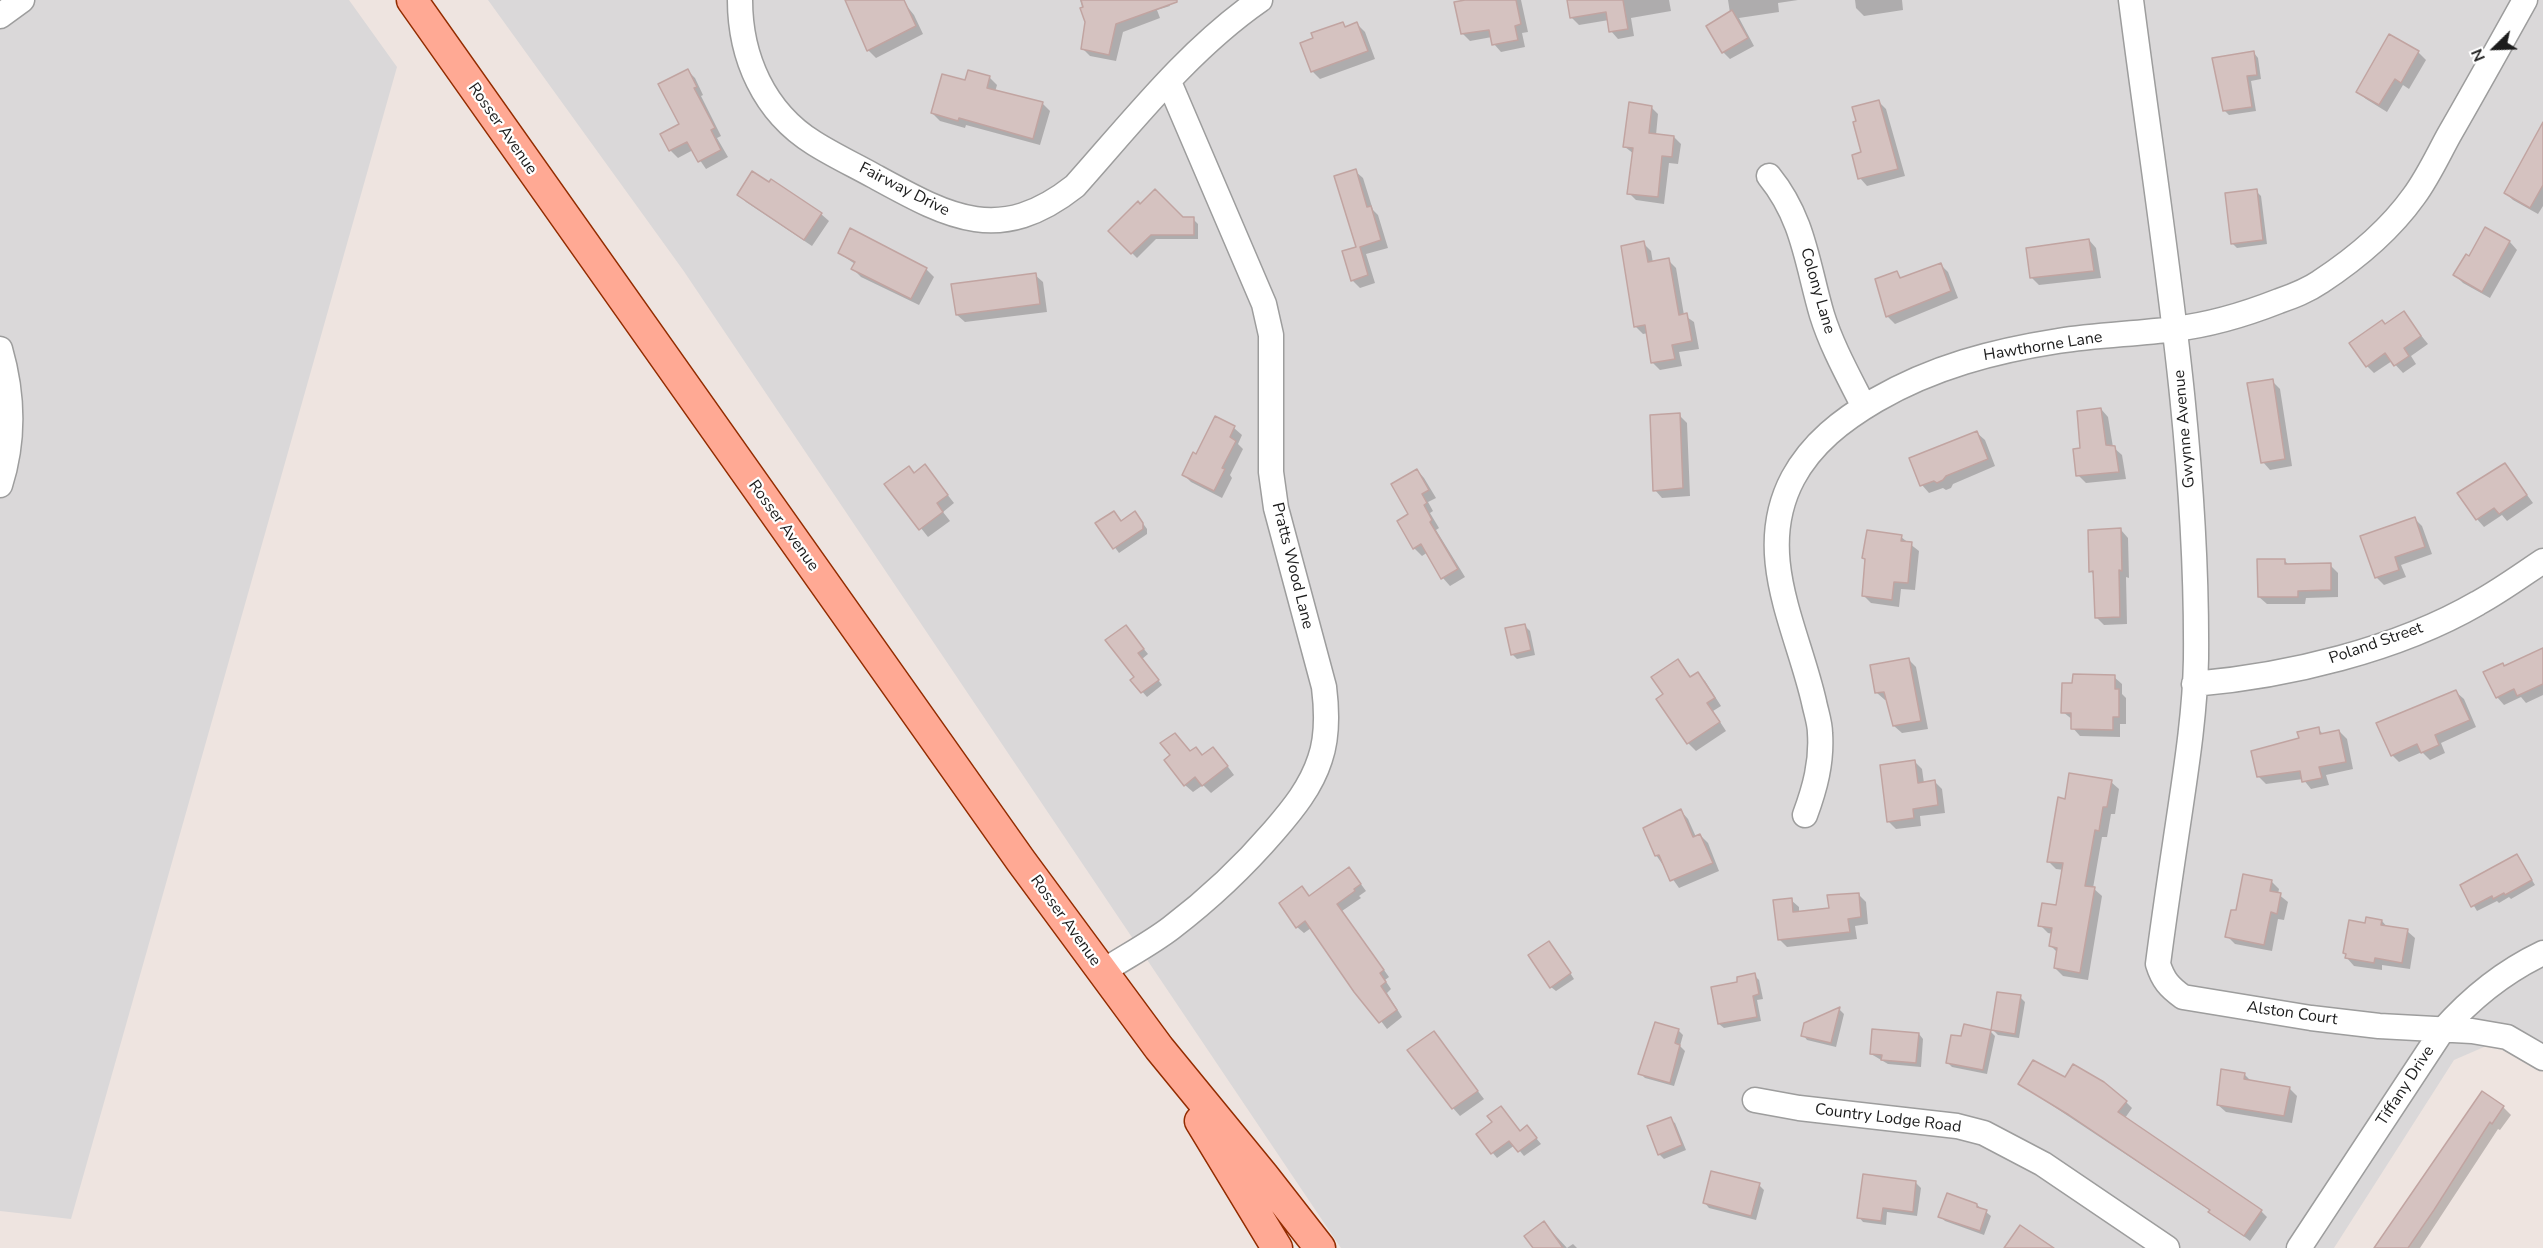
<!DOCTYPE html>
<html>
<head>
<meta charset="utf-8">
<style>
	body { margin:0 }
	#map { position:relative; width:2543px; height:1248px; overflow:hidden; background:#eee4e0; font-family:"Nunito Sans",sans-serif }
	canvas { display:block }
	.north { position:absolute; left:2465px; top:18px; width:60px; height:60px; -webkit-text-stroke:4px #fff; paint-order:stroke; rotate:247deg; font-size:16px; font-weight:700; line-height:24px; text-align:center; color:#1c1c1c }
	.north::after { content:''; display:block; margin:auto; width:21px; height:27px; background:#1c1c1c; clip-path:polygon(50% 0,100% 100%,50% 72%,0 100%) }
</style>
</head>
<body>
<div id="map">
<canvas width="2543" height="1248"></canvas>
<div class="north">N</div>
</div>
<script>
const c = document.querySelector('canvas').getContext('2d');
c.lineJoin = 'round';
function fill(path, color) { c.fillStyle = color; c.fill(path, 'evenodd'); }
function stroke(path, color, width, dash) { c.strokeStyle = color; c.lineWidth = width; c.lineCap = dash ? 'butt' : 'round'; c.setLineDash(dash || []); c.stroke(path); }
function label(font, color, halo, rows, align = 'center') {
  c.font = font + ' "Nunito Sans",sans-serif'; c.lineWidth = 4.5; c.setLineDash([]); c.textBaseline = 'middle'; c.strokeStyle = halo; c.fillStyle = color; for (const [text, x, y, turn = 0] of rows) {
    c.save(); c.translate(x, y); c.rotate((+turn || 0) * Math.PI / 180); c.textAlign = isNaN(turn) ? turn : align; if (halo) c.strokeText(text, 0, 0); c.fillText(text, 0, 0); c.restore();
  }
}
const residential = new Path2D(`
	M0,0H349L397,67L71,1219L0,1211Z
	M488,0H2543V1069L2507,1037L2454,1060L2334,1248H1341L683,270Z`);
const shadow = new Path2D(`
	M845,0H902L914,15L923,34L876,58L868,50Z
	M1080,0H1168L1170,6L1157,10L1160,18L1123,32L1116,61L1090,56L1082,48L1087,22Z
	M1472,0H1521L1528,32L1522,33L1525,47L1501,52L1494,44L1492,37L1470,41L1462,33Z
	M1568,0H1669L1671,11L1631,18L1634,36L1618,39L1611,31L1609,20L1579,25L1571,17Z
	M1728,0H1798L1778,3L1779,12L1739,18L1754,46L1730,59L1723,52L1708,26L1730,13Z
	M1855,0H1902L1903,10L1864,16L1856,8Z
	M1343,23L1347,28L1357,24L1365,32L1375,59L1320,79L1312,71Z
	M2418,52L2426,60L2409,89L2403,85L2387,112L2366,99L2358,92Z
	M2254,53L2258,58L2261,79L2251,81L2256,111L2229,115L2224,110Z
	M688,71L695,78L703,95L701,96L721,136L717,138L728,157L706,169L693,150L678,158L670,150L681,125Z
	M989,77L997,85L995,92L1042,103L1050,111L1040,145L966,125L965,128L940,121L932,113L966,82Z
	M1879,102L1886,109L1905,176L1867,186L1860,178L1863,154L1857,122Z
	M1651,107L1658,114L1656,135L1674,137L1681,144L1678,164L1669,163L1664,204L1636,200L1629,193L1634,154L1625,147Z
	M2543,125V206L2538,214L2513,200L2506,193Z
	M1355,171L1363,178L1373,210L1378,215L1388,248L1366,254L1375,283L1360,288L1352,280L1358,248Z
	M2256,191L2261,196L2267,244L2237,248L2232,243Z
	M739,194L821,214L829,221L812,246L746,202Z
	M1183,219H1193L1198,224V239H1156L1137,258L1110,231Z
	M2485,229L2510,242L2517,250L2490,298L2463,283L2455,275L2469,258Z
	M2089,240L2096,248L2101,278L2039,285L2032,278Z
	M1643,243L1651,251L1653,263L1668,260L1676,268L1684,315L1694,322L1699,349L1679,352L1682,366L1660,370L1653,363L1648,333L1643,334L1635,326Z
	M839,253L926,269L934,277L919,305L861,277L853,269L855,264Z
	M1941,265L1948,272L1958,298L1895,324L1887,316L1896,273L1903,279Z
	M1035,275L1043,282L1047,312L965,322L957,315Z
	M2403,313L2428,344L2411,356L2416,364L2403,373L2392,361L2374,373L2367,366L2385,326Z
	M2272,381L2280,389L2292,466L2270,470L2263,462Z
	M2101,409L2108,417L2113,447L2122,455L2126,479L2086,483L2078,475L2081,450Z
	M1679,415L1687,423L1690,496L1662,498L1655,490Z
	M1215,418L1234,428L1242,435L1238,444L1243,449L1230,475L1232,478L1222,498L1191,482L1184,475L1197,456Z
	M1977,433L1985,440L1995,466L1953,484L1951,488L1946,490L1943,488L1929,493L1922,485Z
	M2505,465L2533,503L2507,521L2502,515L2484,527L2477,519Z
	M925,466L954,503L943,512L950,521L928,537L887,485L909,468L915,474Z
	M1417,470L1424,478L1436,498L1428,502L1433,511L1430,513L1439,528L1436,530L1465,577L1450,586L1443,578L1428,552L1422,556L1414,548L1410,514Z
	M1139,518L1147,529V534L1119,553L1097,523L1121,522Z
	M2415,519L2422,526L2432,554L2401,565L2406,577L2384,585L2376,577Z
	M2121,530L2128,538L2129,578L2126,577L2127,624L2104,625L2096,617L2095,575L2090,571Z
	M1901,537L1919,551L1915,590L1901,589L1899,607L1871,603L1863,595Z
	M2285,561L2289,565H2330L2338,573V597L2306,598L2305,604H2267L2259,597Z
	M1525,626L1530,631L1535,655L1517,659L1512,654Z
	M1126,627L1148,654L1142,659L1162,685L1147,697L1132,680L1136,677Z
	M2543,650V695L2526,703L2521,697L2504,705L2497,697Z
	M1908,659L1916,667L1928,729L1902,733L1894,726L1888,700H1885L1877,693Z
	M1678,661L1692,678L1697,674L1705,681L1721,706L1713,711L1726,731L1696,751L1688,743L1665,695Z
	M2114,677L2122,684V694L2126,698V724H2120V737L2080,736L2073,728V720L2063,712Z
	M2456,692L2464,699L2476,727L2441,743L2445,753L2430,760L2422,752L2399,762L2392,755Z
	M2318,729L2324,735L2339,731L2347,739L2353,769L2326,775L2329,785L2311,789L2303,779L2266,784L2258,776L2301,739Z
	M1190,753L1203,756H1220L1234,775L1211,793L1203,785L1193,792L1185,785Z
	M1914,761L1922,769L1924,783L1935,782L1942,789L1945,813L1920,816L1921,826L1896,829L1888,821Z
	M2111,782L2119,789L2115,814H2111L2107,837H2102L2093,888L2102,896L2088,980L2063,976L2055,968L2058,953L2051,946L2053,934L2048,933L2040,925L2058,907L2064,870L2056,869L2048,861L2067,800Z
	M1681,811L1688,819L1696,837L1700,835L1708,843L1719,871L1679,888L1656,855Z
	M2517,856L2535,885L2511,899L2509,897L2499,903L2497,901L2477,911L2462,886Z
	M1355,876L1366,891L1359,896L1361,898L1342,911L1389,977L1385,980L1391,989L1387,993L1402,1017L1387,1029L1311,928L1304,933L1297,927L1310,897Z
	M2271,881L2279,889L2278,894L2288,902L2284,920L2278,919L2272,951L2235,944L2227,936L2237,912Z
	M1858,894L1866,902L1868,924L1855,926L1857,939L1787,947L1779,939L1791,900L1799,907V913L1830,909Z
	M2382,921L2388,928L2407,931L2415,938L2410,969L2382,965V970L2354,966L2347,958L2366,924Z
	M1554,948L1574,979L1556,991L1551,987Z
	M1754,975L1759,980L1763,999L1757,1000L1761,1021L1724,1028L1719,1024Z
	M2020,997L2025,1002L2019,1038L1998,1035L1993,1030Z
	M1839,1009L1844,1014L1836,1047L1807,1040L1803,1035Z
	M1678,1030L1683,1035L1680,1046L1685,1051L1674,1086L1645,1078L1640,1073Z
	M1990,1031L1995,1036L1987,1074L1952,1067L1948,1063L1962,1038Z
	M1433,1033L1484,1099L1460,1116L1453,1108Z
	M1919,1034L1923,1039L1921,1067L1888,1064L1871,1054Z
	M2073,1066L2114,1090L2132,1108L2125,1118L2261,1211L2267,1217L2250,1241L2211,1211L2020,1084L2066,1079Z
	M2244,1074L2252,1082L2289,1088L2297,1096L2292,1123L2226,1112L2218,1105Z
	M2503,1107L2511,1115L2500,1130L2498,1129L2420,1248H2376Z
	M1501,1108L1520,1132L1527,1127L1541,1144L1524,1156L1515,1145L1497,1158L1478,1135L1494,1123Z
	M1670,1119L1675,1123L1686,1150L1664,1159L1659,1154Z
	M1916,1183L1921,1188L1917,1216L1887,1212L1886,1225L1863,1222L1859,1217Z
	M1759,1185L1764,1190L1756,1220L1709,1208L1705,1203Z
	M1977,1205L1991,1216L1984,1235L1945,1221L1940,1216Z
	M1544,1223L1567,1248L1573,1244L1577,1248H1535Z`);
const building = new Path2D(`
	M845,0H904L916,26L867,51Z
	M1081,0H1177V2L1116,24L1109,55L1081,49L1085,22L1080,8L1083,7Z
	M1465,0H1516L1521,24L1515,26L1518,40L1492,45L1489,30L1461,34L1454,2Z
	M1567,0H1623L1628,29L1609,32L1606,12L1570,18Z
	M1732,10L1748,38L1722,53L1706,26Z
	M1343,22L1345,27L1357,22L1368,51L1311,72L1300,43L1313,38L1311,33Z
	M2389,34L2419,51L2401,83L2395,79L2379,105L2356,92Z
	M2254,51L2257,75L2247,76L2252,107L2223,111L2212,58Z
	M688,69L697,87L694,88L715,128L711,130L721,150L698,162L687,142L669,151L660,134L679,124L658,84Z
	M968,70L990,76L987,88L1043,102L1033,139L959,118L958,121L931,113L942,74L965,80Z
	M1879,100L1898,169L1858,179L1852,155L1861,152L1853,122L1856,121L1852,107Z
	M1629,102L1652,106L1649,133L1674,136L1672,157L1662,156L1658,197L1627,194L1633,148L1623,147Z
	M2543,122V185L2530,208L2504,193Z
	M1356,169L1367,207L1371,206L1381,240L1360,247L1368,275L1351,281L1342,251L1356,247L1334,176Z
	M752,171L769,182L771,179L822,213L804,240L737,195Z
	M1155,189L1183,217H1194V235H1151L1131,254L1108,231L1138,201L1140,204Z
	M2257,189L2263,240L2231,244L2225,193Z
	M2485,227L2510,241L2482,292L2453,275L2466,254L2469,256Z
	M850,228L927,268L911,299L851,269L855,262L838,253Z
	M2089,239L2094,271L2030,278L2026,248Z
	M1644,241L1648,262L1669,258L1679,315L1687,313L1692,341L1672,345L1675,359L1651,363L1645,325L1634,327L1621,246Z
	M1941,263L1951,291L1886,317L1875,279L1897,271L1900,278Z
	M1036,273L1040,304L956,315L951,284Z
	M2404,311L2421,336L2404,348L2409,356L2394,366L2385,353L2366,367L2349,343L2382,320L2385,324Z
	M2273,379L2285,459L2261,463L2247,383Z
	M2101,408L2106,445L2115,446L2119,472L2076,476L2073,449L2080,448L2077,411Z
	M1680,413L1683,488L1653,491L1650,415Z
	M1215,416L1235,426L1230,437L1236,441L1222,468L1225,469L1214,491L1182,475L1193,452L1196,454Z
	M1977,431L1988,459L1946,476L1943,480L1937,483L1934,481L1920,486L1909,458Z
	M2505,463L2527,495L2499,514L2494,508L2476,520L2457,493Z
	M925,464L948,495L937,503L943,512L919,530L884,484L909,466L914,473Z
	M1417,469L1429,490L1422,494L1427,503L1424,505L1432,520L1430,522L1458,569L1441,579L1421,544L1413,549L1397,521L1408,514L1391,484Z
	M1114,511L1121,521L1135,511L1143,523V529L1113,549L1095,523Z
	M2415,517L2425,547L2395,557L2399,570L2375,578L2360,536Z
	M2121,528L2122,571L2119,570L2120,617L2095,618L2093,571L2089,572L2088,530Z
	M1867,530L1902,535L1901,541L1912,542L1908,583L1894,582L1892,600L1862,596L1865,559L1862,558Z
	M2257,559H2285V564L2331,563V590L2298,591V597H2258Z
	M1525,624L1531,650L1511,655L1505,628Z
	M1126,625L1144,649L1138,653L1159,680L1141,693L1130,680L1134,677L1105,640Z
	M2543,648V684L2517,696L2514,689L2496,698L2483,672L2503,663L2504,666Z
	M1909,658L1921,721L1893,726L1884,692L1875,693L1870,665Z
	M1678,659L1690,677L1698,672L1715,698L1707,703L1720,722L1687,744L1656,699L1663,694L1651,677Z
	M2073,674L2115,675V689H2119V717H2113V730L2071,729V713H2061L2062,683H2072Z
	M2456,690L2470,720L2435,735L2439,745L2421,753L2417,744L2391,756L2376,723Z
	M2319,727L2320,734L2339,730L2346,762L2319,767L2322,778L2302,782L2300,771L2257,777L2251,751L2299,738L2297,732Z
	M1175,733L1190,751L1196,747L1202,755L1213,747L1228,766L1202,786L1195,777L1184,786L1164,760L1170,755L1160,743Z
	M1915,760L1918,783L1935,780L1938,805L1913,809L1914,818L1887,822L1880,765Z
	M2069,773L2112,780L2107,807H2103L2099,831L2095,830L2085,886L2095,887L2080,973L2054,968L2057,948L2049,946L2052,928L2038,926L2042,903L2056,905L2063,863L2047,862L2058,797L2065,799Z
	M1681,809L1693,837L1700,834L1713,863L1670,881L1659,855L1655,856L1643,828Z
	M2517,854L2532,880L2505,895L2504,893L2493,899L2492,896L2471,907L2460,885Z
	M1349,867L1361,884L1354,889L1355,891L1337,904L1384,970L1380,973L1386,982L1381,986L1397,1010L1379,1023L1354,992L1305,921L1296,928L1279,903L1302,886L1309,896Z
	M2243,874L2272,880L2270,891L2281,893L2277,914L2271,912L2264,945L2225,937L2231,910H2236Z
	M1859,893L1861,917L1848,919L1850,932L1778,940L1773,900L1792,898L1793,912L1829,908L1827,895Z
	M2366,917L2382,920L2381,925L2408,929L2402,963L2375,958L2374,963L2345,958L2346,954L2343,953L2349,920L2365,923Z
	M1549,941L1571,973L1550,988L1528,955Z
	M1755,973L1759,994L1753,996L1757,1017L1718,1024L1711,987L1737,982V977Z
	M1997,992L2021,995L2015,1034L1991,1030Z
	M1840,1007L1831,1043L1801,1036L1804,1023Z
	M1655,1022L1679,1029L1675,1043L1680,1045L1670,1083L1638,1074Z
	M1964,1024L1991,1030L1983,1070L1946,1063L1951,1035L1961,1036Z
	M1872,1029L1919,1033L1916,1063L1881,1060L1882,1055L1870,1054Z
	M1434,1031L1478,1091L1452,1109L1407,1050Z
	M2033,1060L2065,1077L2073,1064L2104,1082L2127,1101L2118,1112L2262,1210L2244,1236L2208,1212L2210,1210L2069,1115L2018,1084Z
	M2221,1069L2245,1073L2244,1079L2290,1087L2284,1116L2217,1105Z
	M2482,1091L2504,1106L2492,1124L2490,1122L2434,1210L2408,1248H2374Z
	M1501,1106L1520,1131L1527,1125L1537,1138L1518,1152L1509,1141L1491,1154L1476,1134L1492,1122L1487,1116Z
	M1671,1117L1682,1145L1658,1155L1647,1126Z
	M1711,1171L1760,1183L1751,1216L1703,1203Z
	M1863,1174L1916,1181L1913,1212L1883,1208L1881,1221L1857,1218Z
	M1947,1193L1975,1203L1977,1204V1207L1987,1210L1980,1231L1938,1217Z
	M1544,1221L1563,1248H1533L1524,1236Z
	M2020,1225L2054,1248H2004Z`);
const minor = new Path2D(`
	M740,0C740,57 764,112 814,143C833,155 854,165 874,176C949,217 999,246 1075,186C1133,121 1188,50 1260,0
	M2131,0C2159,219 2198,438 2196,659C2195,714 2186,770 2178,824C2171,871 2164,917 2158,964C2163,980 2169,987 2183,997L2311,1018L2379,1026L2472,1031L2507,1037L2543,1058
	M0,16L22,0
	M1769,176C1804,219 1807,264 1822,315C1832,347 1849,377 1864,407
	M0,349C13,394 14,441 0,485
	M2194,684C2287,676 2397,650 2478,603C2500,591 2522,575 2543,561
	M1805,815C1815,788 1822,762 1820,733C1820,723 1816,712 1814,702C1797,627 1753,553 1793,478C1812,443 1842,420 1876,400C1933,367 1994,351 2058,341C2097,335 2135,334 2174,329C2209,325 2246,314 2279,301C2293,296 2307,291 2320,282C2355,259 2389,231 2414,196C2428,177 2438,155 2449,135C2475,90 2500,45 2525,0
	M1102,972C1125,957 1150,944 1171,928C1209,899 1243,867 1274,831C1293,809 1311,787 1320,759C1328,736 1327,711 1324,687L1276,508L1271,472V335L1264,304L1169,82
	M1755,1100L1799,1108L1957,1126L1984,1133L2043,1164L2167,1248
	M2299,1248L2442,1031C2471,998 2503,972 2543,953`);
const major = new Path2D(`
	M412,0L1021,861L1159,1048L1263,1175L1320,1248
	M1200,1121L1277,1248`);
const streetNames = [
	["Rosser Avenue",502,129,55],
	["Fairway Drive",904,190,27],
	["Colony Lane",1817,291,74],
	["Hawthorne Lane",2043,347,-9],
	["Gwynne Avenue",2185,429,-95],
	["Rosser Avenue",783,526,54],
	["Pratts Wood Lane",1292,566,76],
	["Poland Street",2376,644,-19],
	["Rosser Avenue",1065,921,54],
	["Alston Court",2292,1014,8],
	["Tiffany Drive",2406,1086,-57],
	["Country Lodge Road",1888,1119,7]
];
fill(residential, '#dad8d9');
fill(shadow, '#0003');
fill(building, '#d5c2c0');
stroke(building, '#c1a4a1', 1.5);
stroke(minor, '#9d9d9d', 27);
stroke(major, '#932c00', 33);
stroke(minor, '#fff', 24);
stroke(major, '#ffa994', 30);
label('16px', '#1c1c1c', '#fff', streetNames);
</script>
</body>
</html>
